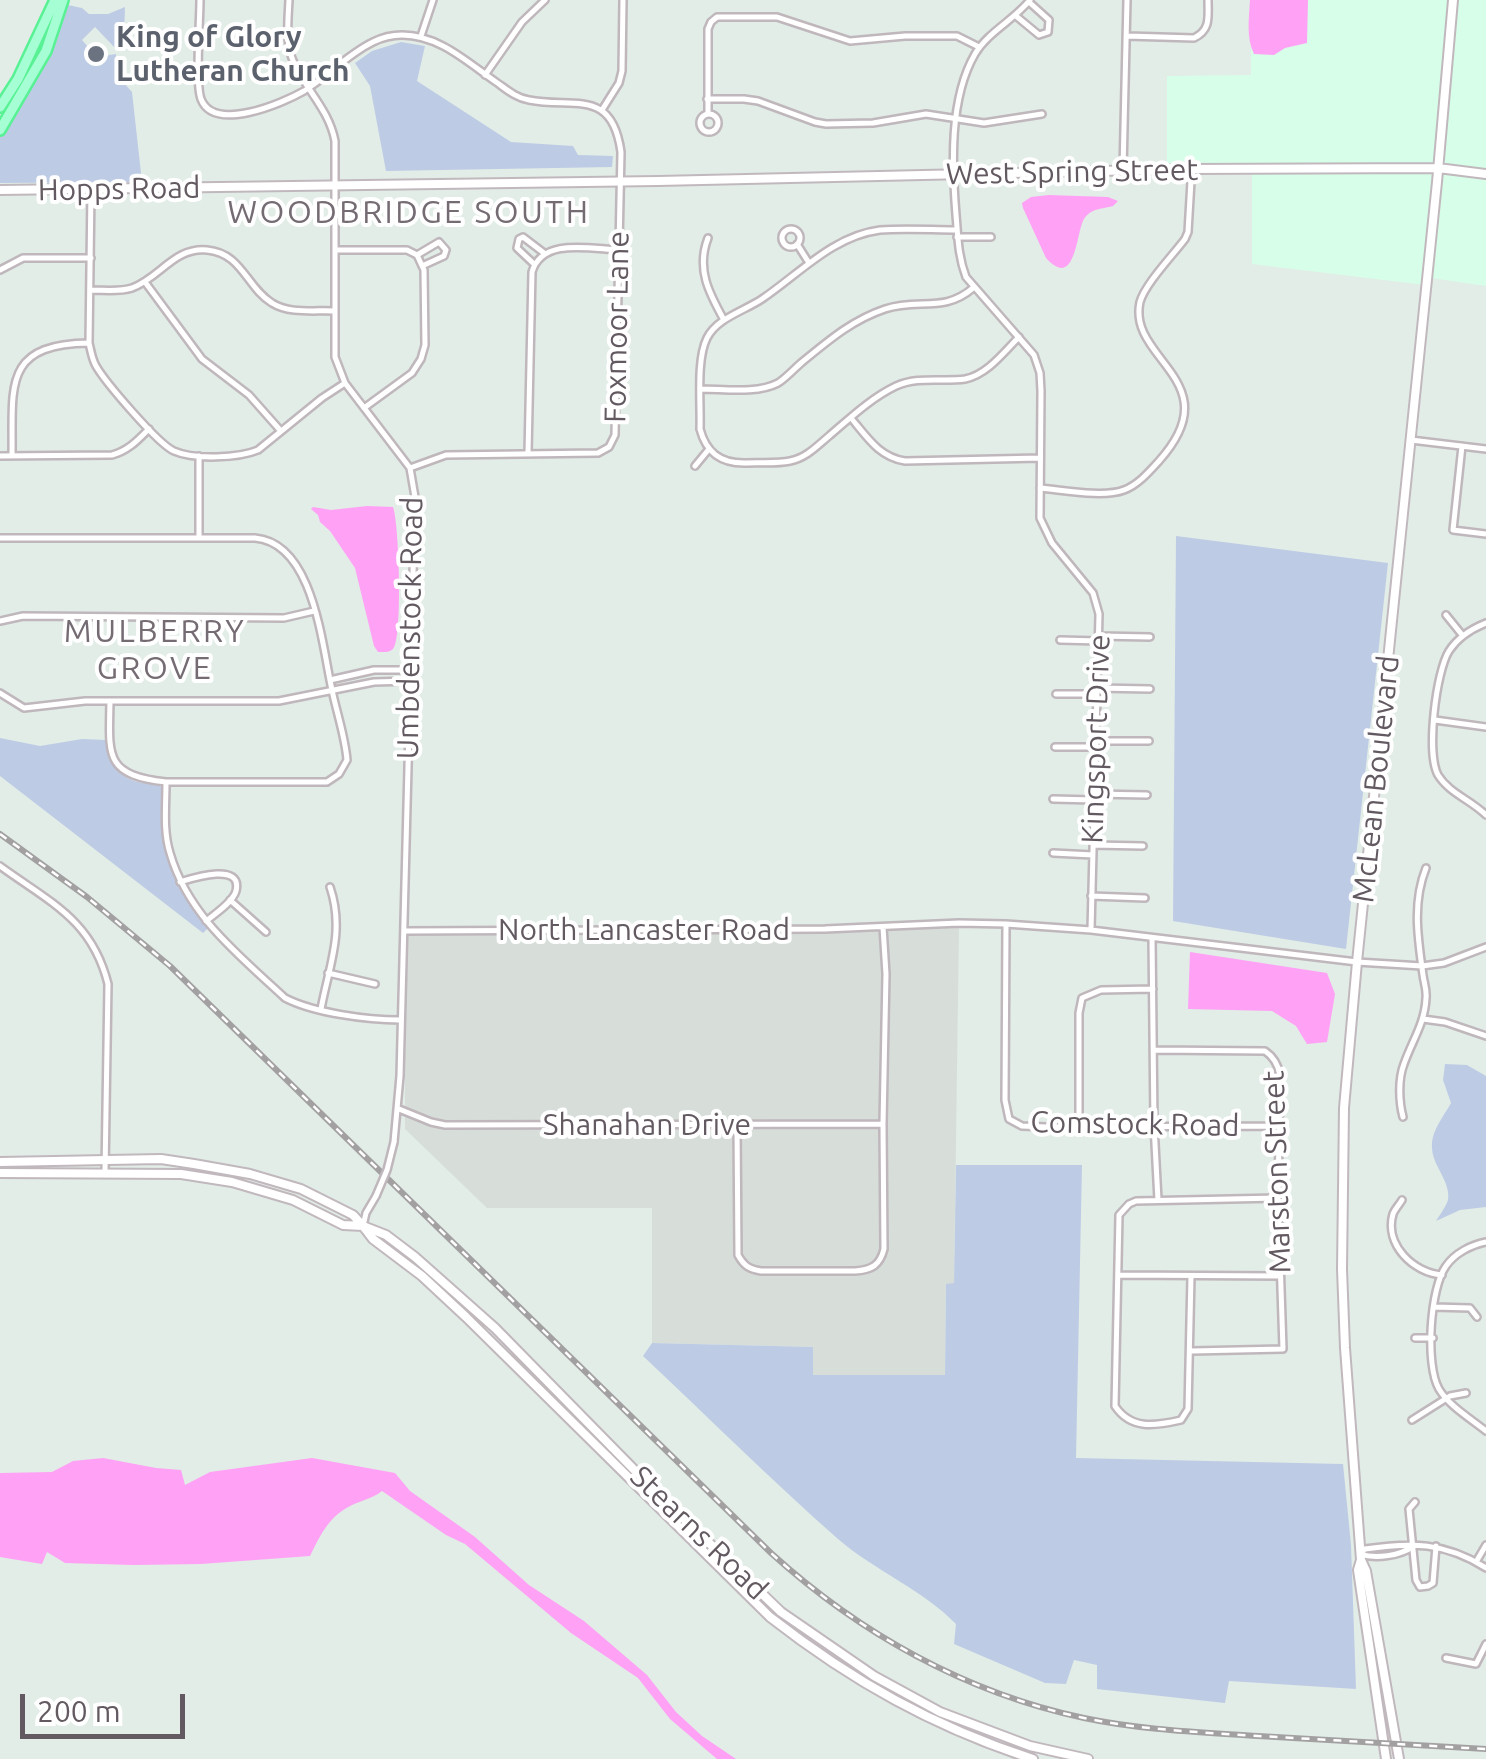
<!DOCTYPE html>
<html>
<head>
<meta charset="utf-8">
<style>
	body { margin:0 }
	#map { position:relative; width:1486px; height:1759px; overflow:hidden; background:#e2ede7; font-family:Ubuntu,sans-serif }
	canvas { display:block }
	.scale { position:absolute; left:20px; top:1694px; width:165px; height:45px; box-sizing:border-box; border:5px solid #635a61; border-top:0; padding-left:12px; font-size:30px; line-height:35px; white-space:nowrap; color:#635a61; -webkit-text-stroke:8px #fff; paint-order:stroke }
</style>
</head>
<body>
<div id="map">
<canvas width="1486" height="1759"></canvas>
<div class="scale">200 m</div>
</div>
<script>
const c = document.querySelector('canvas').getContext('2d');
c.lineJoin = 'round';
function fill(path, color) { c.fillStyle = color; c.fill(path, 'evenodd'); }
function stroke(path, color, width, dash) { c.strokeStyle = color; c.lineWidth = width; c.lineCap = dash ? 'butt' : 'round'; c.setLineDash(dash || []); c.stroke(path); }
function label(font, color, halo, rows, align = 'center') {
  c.font = font + ' Ubuntu,sans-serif'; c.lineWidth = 8; c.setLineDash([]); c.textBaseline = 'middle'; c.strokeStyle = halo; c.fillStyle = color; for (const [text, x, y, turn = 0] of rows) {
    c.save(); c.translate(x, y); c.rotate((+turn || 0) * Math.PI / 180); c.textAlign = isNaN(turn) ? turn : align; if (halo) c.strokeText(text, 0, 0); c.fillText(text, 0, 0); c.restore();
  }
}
const commercial = new Path2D(`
	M1251,0H1451L1436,166L1167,167V76L1251,75Z
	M1455,0H1486V172L1441,166Z
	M1252,171H1436L1425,285L1252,264Z
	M1441,171L1486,177V286L1431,278Z`);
const industrial = new Path2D(`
	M959,925L954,1284H946L945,1376L813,1375L812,1347L652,1343V1208H487L405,1129V933Z`);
const green = new Path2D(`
	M68,5L82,8L89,14H108L125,7L124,39L116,49L95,27L82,40L89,48L86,52L97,64L109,55L116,54V59L124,66V83L132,92L142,182L0,183V137L34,82Z
	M401,42L425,46L417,81L511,142L573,146L578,155L613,156L612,167L386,171L370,86L355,63L372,51Z
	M1176,536L1388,563L1346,949L1173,921Z
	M0,738L40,746L82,739L106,740C107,760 117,777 138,782C147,784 155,783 162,787C162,849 168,879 208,928L203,933L0,776Z
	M1445,1064L1467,1065L1486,1076V1207L1460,1210L1436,1221C1440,1215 1446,1206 1448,1200C1451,1181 1432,1166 1432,1147C1431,1131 1444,1116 1451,1103L1443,1080Z
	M956,1165H1082L1076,1458L1343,1464L1351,1545L1356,1689L1229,1681L1225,1703L1097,1689V1665L1074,1660L1066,1684L1045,1683L954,1644L956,1624C922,1589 875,1571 838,1539C771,1480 708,1417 643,1356L652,1343L813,1347V1375H945L946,1284L954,1283Z`);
const water = new Path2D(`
	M1250,0H1308L1307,43L1285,48L1274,55L1254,54C1246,38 1249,18 1250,0Z
	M1049,195L1108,197L1118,201L1113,206C1103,209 1091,208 1084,219C1076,232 1076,291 1046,258L1023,208L1022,203L1031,197Z
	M367,506L393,507C399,522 403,639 393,649C389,653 384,652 378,652L374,646L355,568L330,531L320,522L318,515L311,509L313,507L331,510Z
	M1190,952L1327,973L1335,994L1327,1042L1307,1044L1296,1026L1272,1011L1188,1009Z
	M103,1458L156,1468L181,1470L185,1485L210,1472L312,1458L395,1473L410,1491L475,1537L529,1585L584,1621L647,1675L676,1712L702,1736L736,1759H717L670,1719L638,1678L571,1633L465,1544L446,1535L382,1491C373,1498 363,1500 352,1505C329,1516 321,1534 310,1556L201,1564L133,1565L65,1563L47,1552L42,1564L0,1557V1473L52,1472L73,1461Z`);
const street = new Path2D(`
	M200,0C200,21 195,83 201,99C214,133 283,103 304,91C328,76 348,54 373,42C381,38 393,35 402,35C439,35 467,62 496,82C506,89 516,98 529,100C573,109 612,87 621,152L615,435L609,447L598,453L446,455L410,468
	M289,0C288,21 285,44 294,63C307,91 329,110 335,141V357L345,383L410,468L415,497L400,1076L394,1142
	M1030,0C1014,20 988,32 975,54C949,99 952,166 956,215C958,237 958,256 966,277L1034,355L1040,373L1041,391L1040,518L1052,543L1093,593L1099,614L1091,930
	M1016,16L1039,35L1048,32L1049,20L1029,2
	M421,36L433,0
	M1127,36L1194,38C1211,30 1208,17 1208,0
	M485,75L522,22L545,0
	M707,99H744L758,101L815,122L826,124L873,123L926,114L984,123L1042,114
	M602,110L619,83L622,71L623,0
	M708,114V29L711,22L717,17H777L850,41L905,36H957L979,47
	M700 123a9 9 0 1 1 18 0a9 9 0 1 1-18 0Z
	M1123,170L1127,0
	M91,189L89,343C91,351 92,359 96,366C106,383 158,444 174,451C194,460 239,458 258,450L322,398L345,383
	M782 238a9 9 0 1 1 18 0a9 9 0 1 1-18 0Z
	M957,230C932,230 905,228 880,230C833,236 799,274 762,299C744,311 717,318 707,338C696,360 701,404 700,429C706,452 720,463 744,463C759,462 776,464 790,461C806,458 817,446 829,436C850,418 871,398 896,386C918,376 942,382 965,379C987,375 1004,352 1019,337
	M957,237H991
	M708,238C696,269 709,293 724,320
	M797,244L809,263
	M336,250H407L417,255L424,270L425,345L421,359L412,373L364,408
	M417,255L439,242L446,250L444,256L422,266
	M534,264L517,248L519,239L523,237L544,253
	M0,270L23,258H91
	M145,282L202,359L249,395L280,430
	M92,290C105,290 119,292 132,288C160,278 174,247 207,250C242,253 246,287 272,303C289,314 315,310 334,311
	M701,389C724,389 757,394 778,383C786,378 794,369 801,363C828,341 852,320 885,309C919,298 944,313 973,288
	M851,418C867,437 879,457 905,461L1040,458
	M1411,440L1486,449
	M1462,446L1453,530L1486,534
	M528,453L532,272C542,237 591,249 619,250
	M0,456L112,455C128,451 138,440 149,429
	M12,456C13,387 2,344 89,343
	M199,456V538
	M695,466L709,449
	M1040,488C1063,490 1103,498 1124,490C1138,485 1150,471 1159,461C1231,381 1127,360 1140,302C1145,284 1173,255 1185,239L1188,232L1191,181L1188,171
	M0,538H255C314,543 322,646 332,690C337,714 345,736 347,760L339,774L327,782H166C104,775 109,756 110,701
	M1446,615L1463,636
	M0,621L23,616L284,618L314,611
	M1486,623C1471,629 1458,637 1449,651C1436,672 1426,753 1438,775C1449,793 1471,800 1486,815
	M1099,636L1150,637
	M1060,640L1099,641
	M330,680L374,670H410
	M1097,688L1150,689
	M0,693L24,708L85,701H279L374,682L410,681
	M1056,694H1097
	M1435,720L1486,727
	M1096,741H1149
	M1055,747H1096
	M166,783C166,806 163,831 170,853C188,916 240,956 285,998C314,1013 368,1020 400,1020
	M1094,794L1147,795
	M1053,799L1094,800
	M1093,845L1143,846
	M1053,853L1093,855
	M0,866C51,903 92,920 108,984L105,1172
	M180,882C193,878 243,862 236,891C233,902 215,914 206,921
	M1091,896L1145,898
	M230,900L266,932
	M1006,924L1005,1100L1009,1119L1022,1126L1046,1127L1278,1126
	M405,931L825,929L959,923L1006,924L1091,930L1357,962L1422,966L1444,963L1486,947
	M1152,938L1154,1125L1158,1200
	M328,973L375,984
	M321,1009C329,966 345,931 330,887
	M1423,1019L1445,1022L1486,1036
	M1154,1050L1265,1051C1274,1057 1278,1064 1280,1075L1278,1198L1283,1349L1192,1351
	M399,1109L431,1122L445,1125L883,1124L884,1249C880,1265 872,1270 855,1271H761C749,1269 744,1266 738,1255L737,1125
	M1403,1117C1399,1102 1398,1079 1404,1064C1412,1041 1425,1023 1426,998C1427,990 1424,983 1423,975C1418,939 1412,903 1426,868
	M883,1124L886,974L883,927
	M1079,1125V1013L1082,998L1101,990L1153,989
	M1402,1200C1399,1205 1395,1209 1393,1214C1384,1245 1414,1273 1442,1275
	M363,1226L366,1213L376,1196
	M1486,1242C1471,1245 1455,1253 1446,1266C1430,1288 1425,1365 1439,1389C1449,1406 1471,1419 1486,1431
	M1118,1275L1280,1276
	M1191,1276L1188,1409L1181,1420C1155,1426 1131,1430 1115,1406L1119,1215L1129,1204L1136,1201L1278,1198
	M1434,1307L1470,1308L1477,1317
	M1415,1338H1433
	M1412,1420L1450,1396L1466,1393
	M1415,1502L1409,1509L1416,1580L1420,1587L1428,1586L1433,1583L1436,1546
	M1362,1552L1365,1549C1411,1542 1445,1542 1486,1568
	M1360,1554C1375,1559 1401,1556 1413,1546
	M1476,1562L1486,1545
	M1446,1658L1476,1664L1486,1644`);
const secondary = new Path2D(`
	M0,190L658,181L1188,169L1438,168L1486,174
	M0,1162L161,1159L194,1164L250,1174L301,1189L353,1215L363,1226L386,1235L415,1257L495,1328L655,1491L781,1612L874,1676L940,1712L1030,1746L1088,1759
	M0,1173L181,1174L232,1182L293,1200L343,1225L363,1226L373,1239L422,1276L466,1317L770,1617C852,1681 934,1727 1033,1759
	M1361,1560L1358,1570L1386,1759
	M1399,1759L1366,1571L1361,1560L1345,1348L1342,1269L1344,1108L1357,962L1437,182L1453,0`);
const primary = new Path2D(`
	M0,107L18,79L55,0
	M0,130L46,51L63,0`);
const rail = new Path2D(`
	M0,834L87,897L170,966L771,1553C859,1633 966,1693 1084,1718C1141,1730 1199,1732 1258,1736C1334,1740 1410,1745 1486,1749`);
const streetBridge = new Path2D(`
	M376,1196L387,1170L394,1142`);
const markers = [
	[96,54,10,"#6b7280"]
];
const worshipNames = [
	["King of Glory",116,37],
	["Lutheran Church",116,71]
];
const streetNames = [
	["West Spring Street",1072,172,-1],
	["Hopps Road",119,189,-1],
	["Foxmoor Lane",617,327,-89],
	["Umbdenstock Road",410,628,-89],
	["Kingsport Drive",1096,739,-88],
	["McLean Boulevard",1376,779,-84],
	["North Lancaster Road",644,930],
	["Comstock Road",1135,1124,1],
	["Shanahan Drive",647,1125],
	["Marston Street",1277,1172,-92],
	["Stearns Road",699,1533,44]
];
const neighbourhoodNames = [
	["WOODBRIDGE SOUTH",409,212],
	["MULBERRY",155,631],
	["GROVE",155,668]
];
fill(commercial, '#d7fee8');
fill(industrial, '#d7deda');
fill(green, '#becbe5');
fill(water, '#ffa1f4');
stroke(street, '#bfb7bc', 10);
stroke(secondary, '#c1b8be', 12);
stroke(primary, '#58f194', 14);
stroke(street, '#fff', 5);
stroke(secondary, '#fff', 8);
stroke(primary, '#a6ffd4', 9);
stroke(rail, '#a3a0a2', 6);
stroke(rail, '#fff', 2.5, [8]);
stroke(streetBridge, '#bfb7bc', 10, []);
stroke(streetBridge, '#fff', 5);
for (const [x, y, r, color] of markers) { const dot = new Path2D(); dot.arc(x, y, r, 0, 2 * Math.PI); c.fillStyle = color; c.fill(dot); stroke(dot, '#fff', 4); }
label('bold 30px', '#5b616d', '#fff', worshipNames, 'left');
label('30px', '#635a61', '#fff', streetNames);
c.letterSpacing = '2.5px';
label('32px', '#756b73', '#fff', neighbourhoodNames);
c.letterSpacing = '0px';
</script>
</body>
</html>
